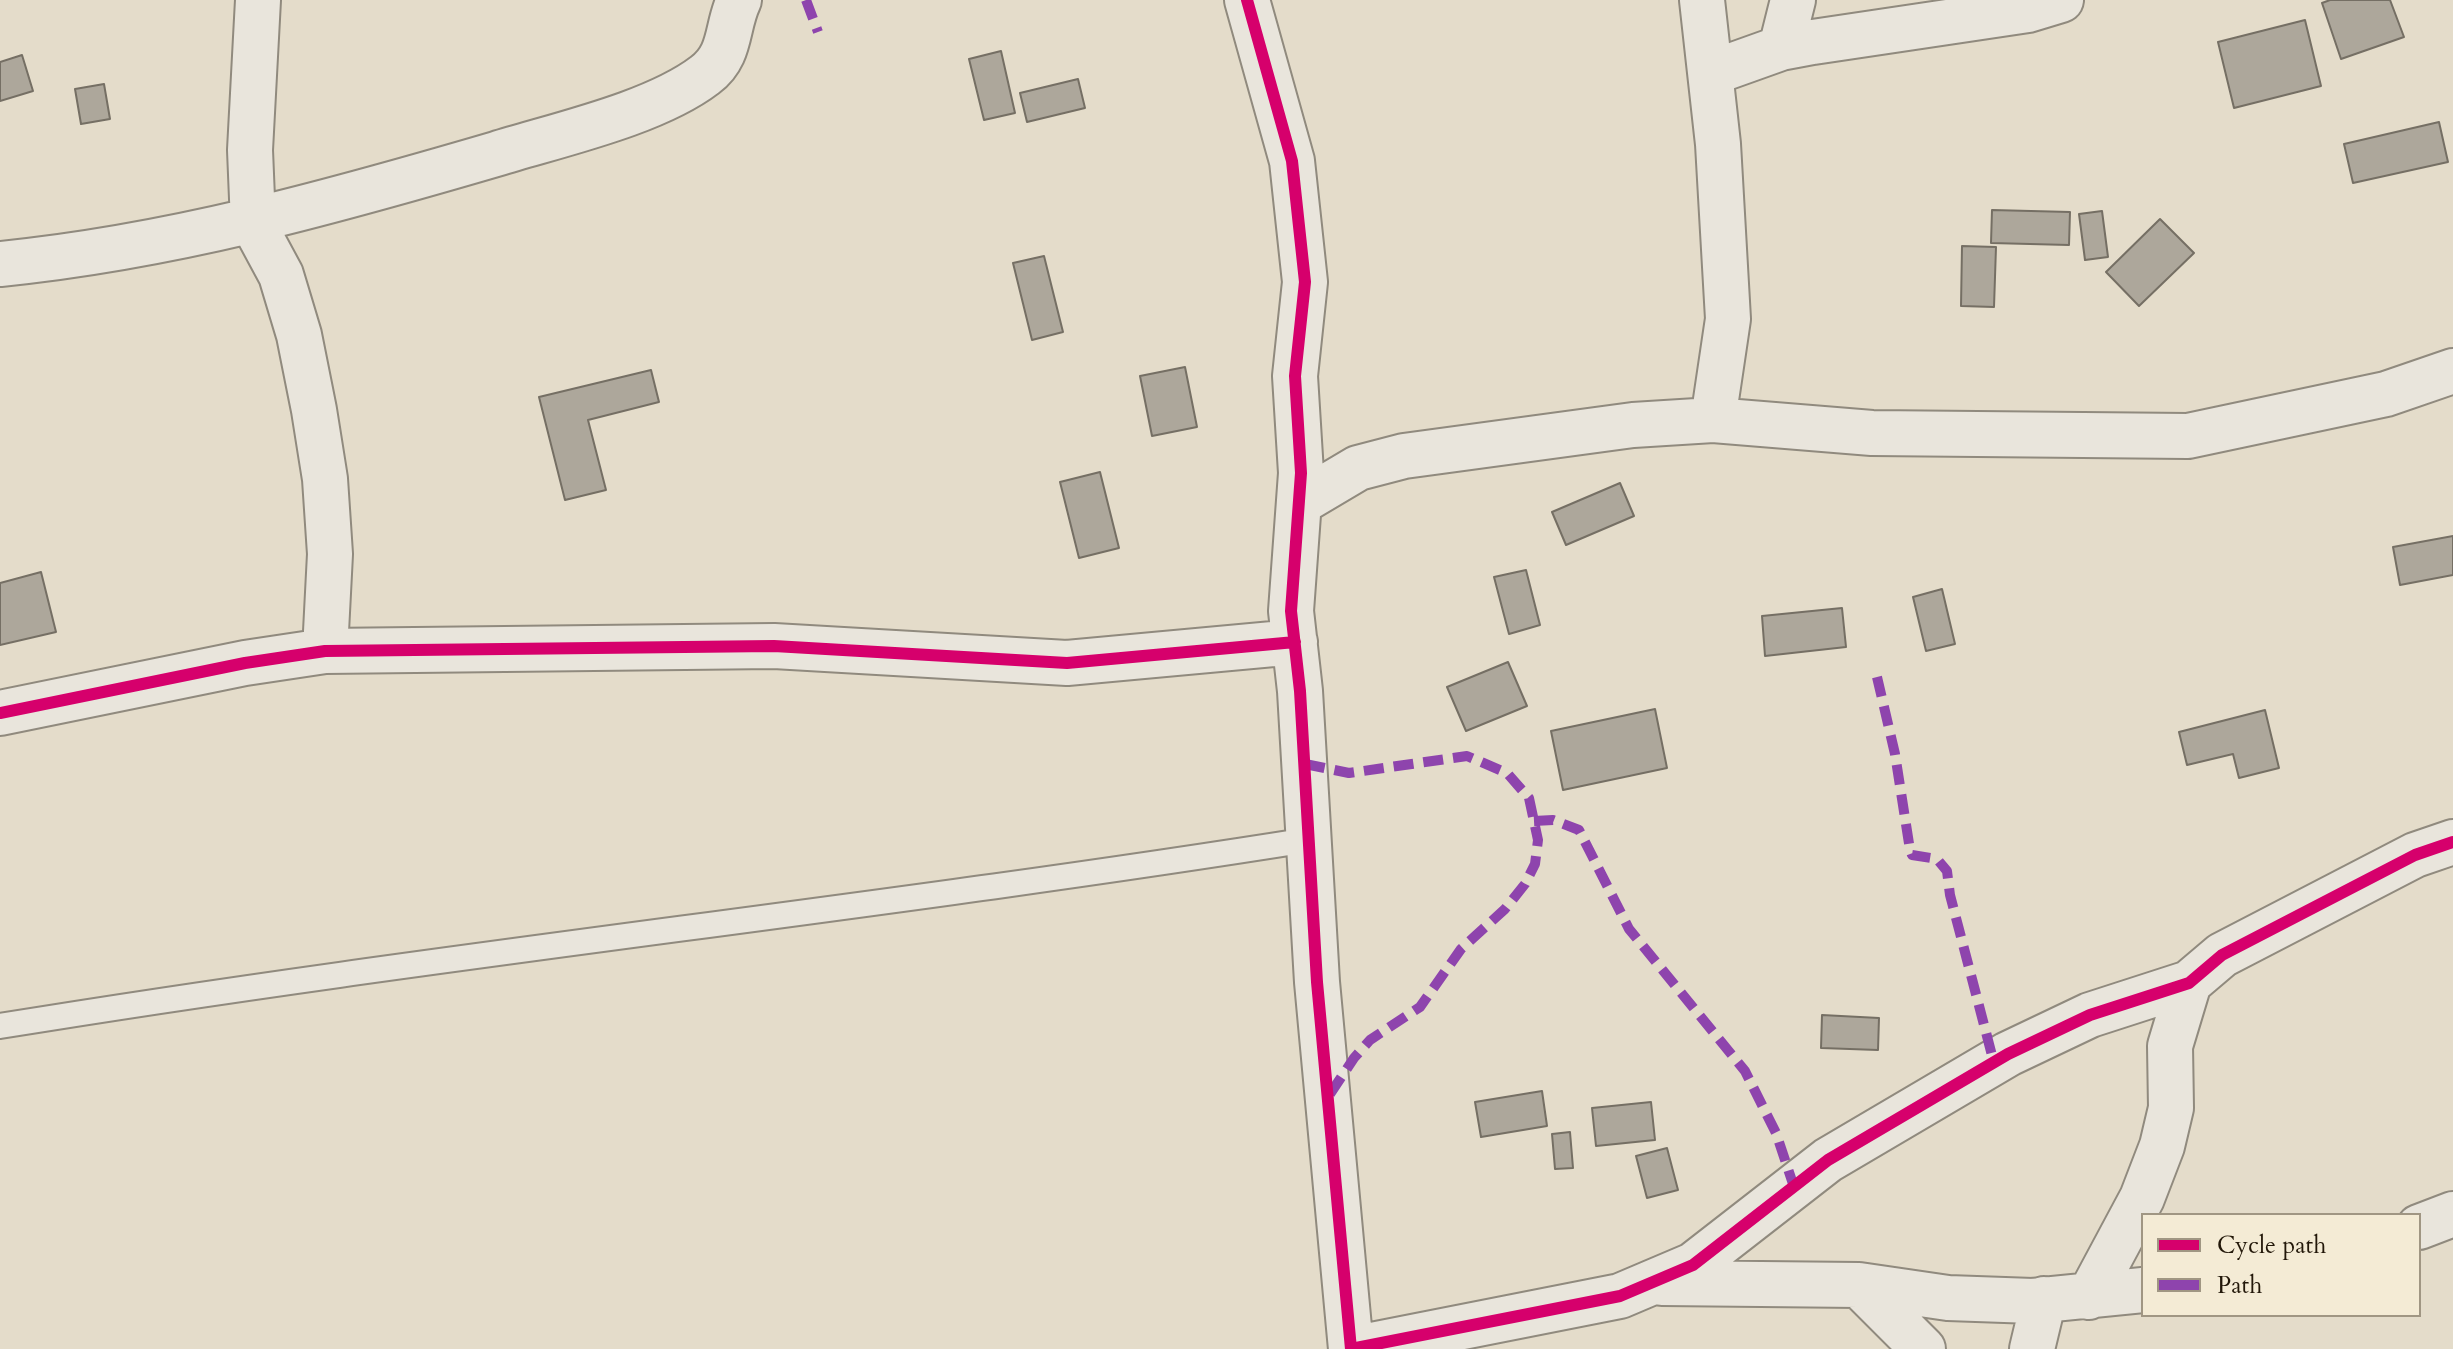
<!DOCTYPE html>
<html>
<head>
<meta charset="utf-8">
<style>
	body { margin:0 }
	#map { position:relative; width:2453px; height:1349px; overflow:hidden; background:#e4dcca; font-family:Cardo,serif }
	canvas { display:block }
	.legend { position:absolute; left:2141px; top:1213px; width:280px; height:104px; box-sizing:border-box; background:#f4ebd5; border:2px solid #a09683; margin:0; padding:10px 14px; list-style:none; font-size:24px; color:#221709 }
	.legend li { display:flex; align-items:center; gap:16px; height:40px }
	.legend b { width:40px; border:2px solid #a09683 }
</style>
</head>
<body>
<div id="map">
<canvas width="2453" height="1349"></canvas>
<ul class="legend">
<li><b style="height:10px;background:#d6006c"></b>Cycle path</li>
<li><b style="height:10px;background:#8e44ad"></b>Path</li>
</ul>
</div>
<script>
const c = document.querySelector('canvas').getContext('2d');
c.lineJoin = 'round';
function fill(path, color) { c.fillStyle = color; c.fill(path, 'evenodd'); }
function stroke(path, color, width, dash) { c.strokeStyle = color; c.lineWidth = width; c.lineCap = dash ? 'butt' : 'round'; c.setLineDash(dash || []); c.stroke(path); }
const building = new Path2D(`
	M2330,0H2390L2404,37L2341,59L2322,3Z
	M2305,20L2321,86L2234,108L2218,42Z
	M1001,51L1015,113L984,120L969,59Z
	M22,55L33,91L0,101V62Z
	M1078,79L1085,108L1027,122L1020,93Z
	M104,84L110,119L81,124L75,89Z
	M2439,122L2448,162L2353,183L2344,144Z
	M1992,210L2070,212L2069,245L1991,243Z
	M2102,211L2108,257L2085,260L2079,214Z
	M2160,219L2194,253L2139,306L2106,272Z
	M1962,246L1996,247L1994,307L1961,306Z
	M1044,256L1063,332L1032,340L1013,263Z
	M1185,367L1197,427L1152,436L1140,376Z
	M651,370L659,402L588,420L606,490L565,500L539,397Z
	M1100,472L1119,548L1079,558L1060,482Z
	M1620,483L1634,516L1566,545L1552,512Z
	M2453,536V575L2400,585L2393,547Z
	M1526,570L1540,625L1509,634L1494,577Z
	M41,572L56,632L0,645V583Z
	M1942,589L1955,644L1926,651L1913,597Z
	M1842,608L1846,647L1765,656L1762,616Z
	M1508,662L1527,706L1466,731L1447,687Z
	M1655,709L1667,768L1563,790L1551,731Z
	M2265,710L2279,768L2239,778L2233,754L2187,765L2179,732Z
	M1822,1015L1879,1018L1878,1050L1821,1048Z
	M1542,1091L1547,1126L1481,1137L1475,1102Z
	M1651,1102L1655,1140L1596,1146L1592,1108Z
	M1570,1132L1573,1168L1555,1169L1552,1134Z
	M1667,1148L1678,1190L1647,1198L1636,1156Z`);
const service = new Path2D(`
	M0,1026C435,955 873,909 1308,840`);
const minor = new Path2D(`
	M258,0L250,150L253,223L281,275L299,335L314,410L325,479L330,554L325,651
	M1247,0L1292,161L1305,282L1295,376L1301,473L1291,611L1300,691L1317,982L1351,1349
	M1702,0L1718,144L1728,319L1713,420
	M1781,48L1793,0
	M1711,73L1781,48L1813,42L2028,10L2061,0
	M0,264C171,247 332,202 496,154C557,135 654,114 705,75C732,55 726,27 739,0
	M1299,503L1358,468L1404,456L1633,425L1713,420L1872,433L2188,436L2386,394L2453,371
	M0,713L245,663L325,651L774,646L1067,663L1295,642
	M2419,1227L2453,1214
	M1662,1283L1859,1285L1948,1298L2033,1301L2143,1290
	M1859,1285L1923,1349
	M2089,1297L2142,1198L2162,1146L2171,1108L2170,1046L2189,983
	M1351,1349L1620,1296L1693,1265L1828,1160L2008,1054L2090,1015L2189,983L2222,955L2415,855L2453,842
	M2032,1349L2044,1299`);
const quiet = new Path2D(`
	M806,0L818,32
	M1877,677L1895,754L1910,850L1912,855L1937,859L1947,871L1950,895L1994,1063
	M1305,764L1349,773L1467,756L1507,773L1529,798L1538,840L1535,864L1525,884L1505,909L1461,949L1420,1007L1370,1040L1354,1058L1328,1097
	M1534,821L1553,820L1579,830L1629,929L1745,1071L1776,1133L1794,1187`);
const cycleway = new Path2D(`
	M1247,0L1292,161L1305,282L1295,376L1301,473L1291,611L1300,691L1317,982L1351,1349
	M0,713L245,663L325,651L774,646L1067,663L1295,642
	M1351,1349L1620,1296L1693,1265L1828,1160L2008,1054L2090,1015L2189,983L2222,955L2415,855L2453,842`);
fill(building, '#ada79b');
stroke(building, '#756f64', 2);
stroke(service, '#908a7e', 28);
stroke(minor, '#908a7e', 48);
stroke(service, '#e9e5dc', 24);
stroke(minor, '#e9e5dc', 44);
stroke(quiet, '#8e44ad', 10, [20, 10]);
stroke(cycleway, '#d6006c', 12);
</script>
</body>
</html>
